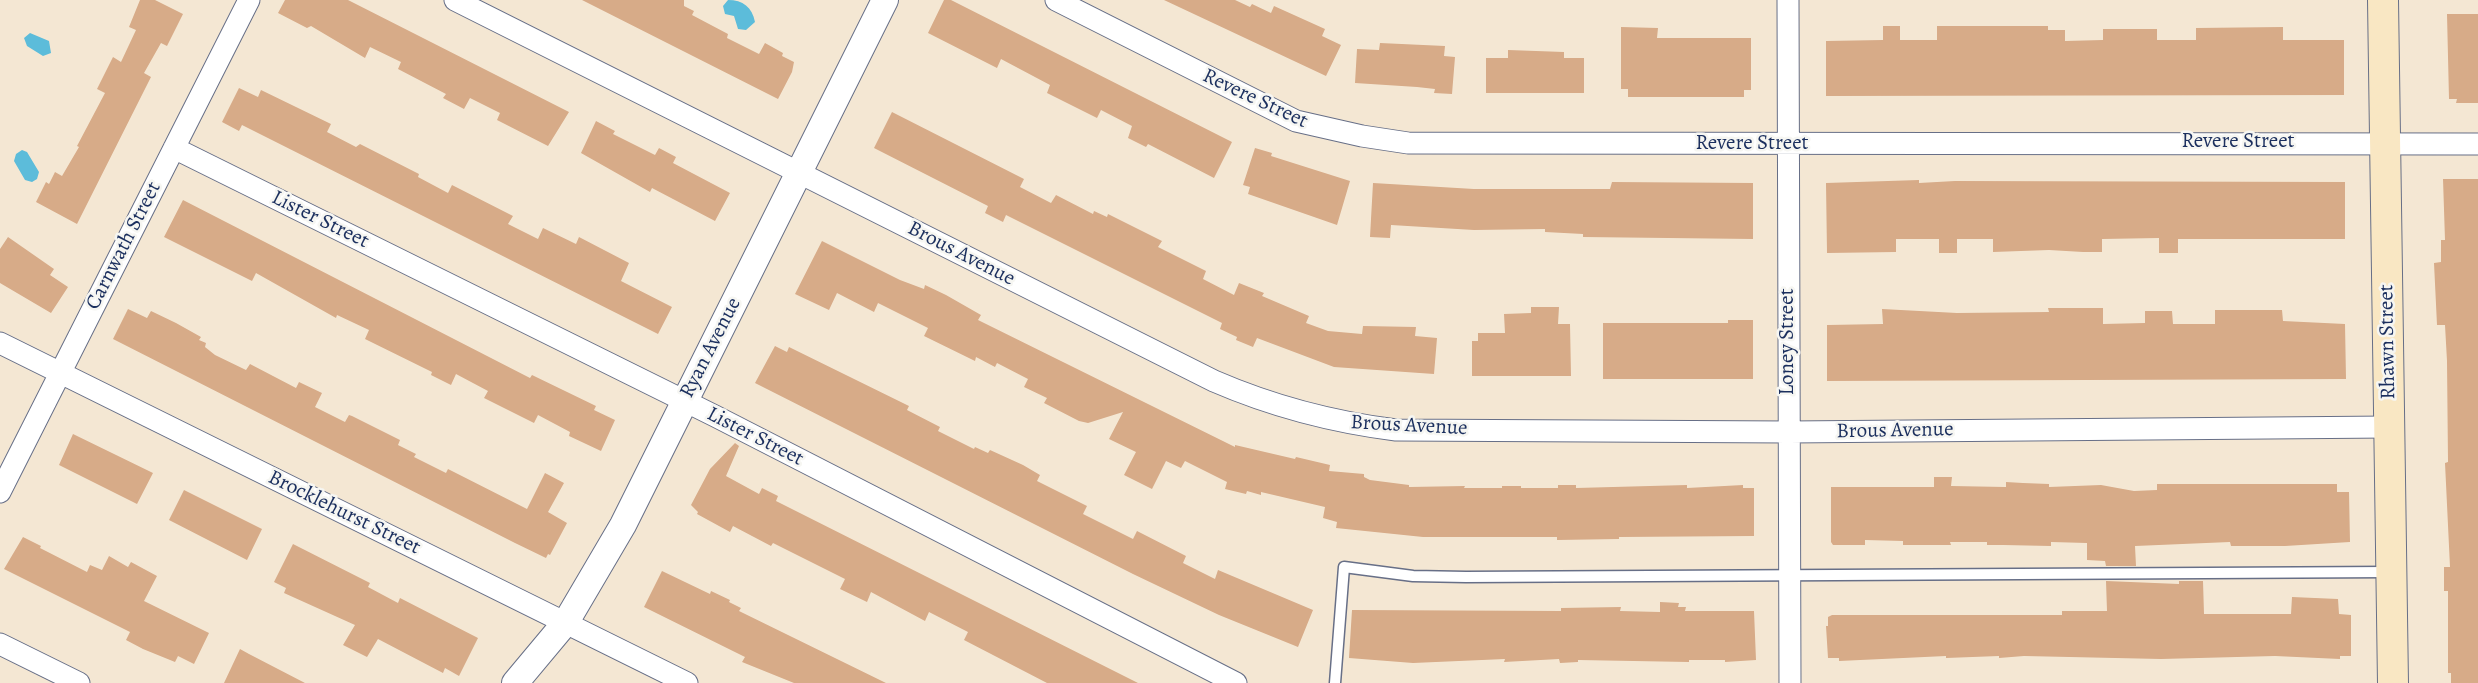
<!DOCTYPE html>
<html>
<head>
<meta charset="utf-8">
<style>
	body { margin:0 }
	canvas { display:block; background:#f4e7d3 }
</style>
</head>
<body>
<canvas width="2478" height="683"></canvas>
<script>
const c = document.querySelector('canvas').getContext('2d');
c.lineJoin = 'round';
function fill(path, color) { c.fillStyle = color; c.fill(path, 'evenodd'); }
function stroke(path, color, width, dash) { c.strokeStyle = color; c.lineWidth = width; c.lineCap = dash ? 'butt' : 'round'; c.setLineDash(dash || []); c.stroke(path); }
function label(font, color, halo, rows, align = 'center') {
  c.font = font + ' Alegreya,serif'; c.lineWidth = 5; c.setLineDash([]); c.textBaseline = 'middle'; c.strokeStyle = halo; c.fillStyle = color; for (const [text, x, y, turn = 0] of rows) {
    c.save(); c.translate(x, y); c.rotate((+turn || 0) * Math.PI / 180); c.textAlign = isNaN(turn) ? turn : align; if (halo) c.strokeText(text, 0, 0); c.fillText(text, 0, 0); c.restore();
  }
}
const water = new Path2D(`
	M728,0C743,0 752,7 755,22L746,30L738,29L734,16L725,14L723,6Z
	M30,33L49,41L51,53L43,56L27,46L24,38Z
	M22,150L27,152L39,172L37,179L32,182L25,180L14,161L16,154Z`);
const building = new Path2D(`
	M140,0H155L183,14L167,46L161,43L144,73L151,77L77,224L36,202L46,182L49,184L55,172L62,176L79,147L77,146L105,93L97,89L113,57L121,62L136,30L129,27Z
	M285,0H348L569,112L548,146L497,120L500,113L470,98L464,109L443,98L446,94L398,69L401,62L370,47L365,58L311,26L307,28L278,13Z
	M582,0H684V6L694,11L692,15L728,34L727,38L759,54L765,43L783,53L782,56L794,62L792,72L778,99Z
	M944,0H951L1232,142L1214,178L1148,144L1146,147L1128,138L1132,126L1101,110L1097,118L1047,93L1050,85L1001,59L997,68L928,33Z
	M1164,0H1235L1250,7L1252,4L1271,13L1274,6L1325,29L1322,36L1341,45L1326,76Z
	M2447,14H2478V103H2456L2457,99H2449Z
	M1883,26H1900V40H1937V26H2048V30H2065V41L2103,40V29H2157V40H2196V28L2283,27V40H2344V95L1826,96V41L1883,40Z
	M1621,27L1658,28L1657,38H1751V90H1744V97H1628V89H1621Z
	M1380,43L1445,46L1444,56L1455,57L1452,94L1434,93L1435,89L1417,87L1355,83L1357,49L1379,50Z
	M1508,50L1564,52V58H1584V93H1486V58H1508Z
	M239,88L258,97L261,90L331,124L327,132L356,147L360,144L419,174L418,177L448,193L452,185L513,216L508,224L538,239L543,228L576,244L579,237L629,263L621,281L672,307L658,334L242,125L239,131L222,122Z
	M892,112L1024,179L1020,187L1051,203L1056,195L1093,214L1094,211L1107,217L1108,214L1162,241L1158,247L1206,271L1203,279L1234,295L1239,283L1264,293L1262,296L1309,316L1306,323L1328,331L1362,334L1363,326L1416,327L1415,336L1437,338L1434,374L1334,367L1257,338L1253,347L1236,340L1237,337L1220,329L1222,323L1006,215L1003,222L985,213L988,206L874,148Z
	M596,121L615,131L613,134L655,155L659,148L676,157L673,163L730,193L715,221L652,188L650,192L581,153Z
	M1255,148L1272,153L1271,156L1350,181L1337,225L1248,194L1250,187L1243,185Z
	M2443,179H2478V683H2451V673H2448V591H2444V567H2450L2445,463L2448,462L2447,361L2445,325H2437L2434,263L2441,262V240H2445Z
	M1919,180V183L1955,181L2345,182V239H2178V253H2159V238L2102,239V252H2083L2049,250L1993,252V239H1957V253H1939V239H1896V252L1827,253L1826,183Z
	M1612,182L1753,183V239L1583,237V234L1545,232V229L1474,230L1391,225L1390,238L1370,237L1373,183L1474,189H1610Z
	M183,200L530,378L532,375L596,406L594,410L615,420L601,451L569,436L570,432L538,415L534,423L484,398L488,391L456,374L451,385L431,375L432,372L365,339L369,330L337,315L336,318L256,273L252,281L164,237Z
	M8,237L54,269L50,275L68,287L51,313L0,283V249Z
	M822,241L900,280L924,289L925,285L946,295L981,315L978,320L1235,447V445L1295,459L1296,457L1330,465L1329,471L1364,474V477L1370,480L1409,485V487L1465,486L1464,488H1502V486H1521V488H1558V485H1576V488L1687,485V488L1743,485V488H1754V536L1619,537V539L1557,540V537H1423L1336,528L1337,522L1323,518L1325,507L1261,492V495L1247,491L1246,494L1225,489L1227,482L1185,461L1181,468L1166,461L1152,489L1124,475L1136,452L1109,439L1123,412L1088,423L1079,421L1044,403L1047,398L1024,387L1028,379L997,363L995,367L976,357L975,361L924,336L928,328L878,303L874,312L837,293L829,310L795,294Z
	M1531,307H1559L1558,324H1570L1571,376H1472V341H1478V333H1505L1504,314L1531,313Z
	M2048,308H2103V324L2145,323V311H2172L2173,324H2215V310H2282L2283,321L2345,324L2346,379L1827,381V325L1883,324L1882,309L1957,313L2049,312Z
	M128,309L147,318L151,311L176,323L201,337L199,340L206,343L205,347L215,355L246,370L250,364L296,388L299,382L322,393L315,407L345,422L349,415L352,416L400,440L398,445L416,454L414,457L446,473L448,469L527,509L545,473L564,483L548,512L567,523L550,555L548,554L546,558L515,543L113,339Z
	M1728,320H1753V379H1603V323H1728Z
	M775,346L787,352L789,347L909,406L907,410L940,427L938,431L974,449L975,447L988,453L990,450L1023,465L1040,475L1037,481L1087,506L1083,514L1133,539L1137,531L1186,556L1183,563L1215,579L1218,570L1313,610L1298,647L1219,615L1133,574L755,383Z
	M73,434L153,473L137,504L59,465Z
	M735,443L739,446L726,476L759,494L762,488L778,496L776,501L1138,683H1047L964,640L968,632L929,612L925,621L871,592L867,602L840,589L845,579L773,543L771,546L733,526L730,532L697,514L698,512L691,505L710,469Z
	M1934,477H1952L1951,486L2006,487V482L2023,483L2049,484V487L2101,485L2134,491L2157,490V484H2337V492H2349L2350,542L2285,546H2231L2230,542L2135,546L2136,566H2106L2105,561L2087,560V543L2051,542V546L2003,545H1987V542H1950L1951,545H1903V541L1865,540V545H1833L1831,542V487H1934Z
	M184,490L262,529L247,560L169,520Z
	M23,537L41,546L40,548L87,572L90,565L102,570L109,556L128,567L131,562L157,576L144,601L209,633L194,664L178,656L175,662L143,649L126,640L130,632L4,569Z
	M293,544L370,583L368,587L398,603L400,598L478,638L459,676L445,668L443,673L378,639L367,657L343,645L355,625L284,593L286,588L274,582Z
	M662,571L710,594L711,591L730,600L729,602L741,608L739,611L886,683H794L742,662L745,657L644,607Z
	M2106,581L2179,584V581H2203L2204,614H2291L2292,597L2338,599L2339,614L2351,615V656H2340V659L2275,656L2161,659L2024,656L1999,658V656L1946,658V656L1839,661V658H1828L1826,626H1828V617L1832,615H2062V611H2107Z
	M1660,602L1679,603L1678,607H1686L1685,611H1754L1756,660L1725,662V660H1689V662L1578,660V662L1560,663L1559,659L1504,662L1505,659L1413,663L1349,658L1352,610L1561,611V608L1621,607L1620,611L1660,612Z
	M240,649L249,654L305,683H224Z`);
const service = new Path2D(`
	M1335,683L1344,567L1413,576L1466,577L2390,572`);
const minor = new Path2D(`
	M455,0L1214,381C1274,407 1332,422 1396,430L1789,432L2389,427
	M1056,0L1296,121L1362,136L1408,143L2478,144
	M1788,0L1790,683
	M174,148L715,416L1236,683
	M0,343L687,683
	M0,492L249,0
	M0,644L79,683`);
const tertiary = new Path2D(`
	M515,683L566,622L623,525L885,0`);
const secondary = new Path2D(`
	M2383,0L2393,683`);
const streetNames = [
	["Revere Street",1255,99,25],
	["Revere Street",2238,142],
	["Revere Street",1752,144],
	["Lister Street",320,220,26],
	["Carnwath Street",124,246,-63],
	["Brous Avenue",961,254,27],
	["Loney Street",1788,342,-90],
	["Rhawn Street",2388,342,-91],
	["Ryan Avenue",711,348,-63],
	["Brous Avenue",1409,426,3],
	["Brous Avenue",1895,431,-1],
	["Lister Street",755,437,27],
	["Brocklehurst Street",344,513,26]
];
fill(water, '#5cbcda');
fill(building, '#d7ab88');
stroke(service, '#676f87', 13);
stroke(minor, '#676f87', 23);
stroke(tertiary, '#676f87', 28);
stroke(secondary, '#676f87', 32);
stroke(service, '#fff', 10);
stroke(minor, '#fff', 21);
stroke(tertiary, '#fff', 26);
stroke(secondary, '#f9e7c3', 30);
label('21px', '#1b2f5e', '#f6f6f2', streetNames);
</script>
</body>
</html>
